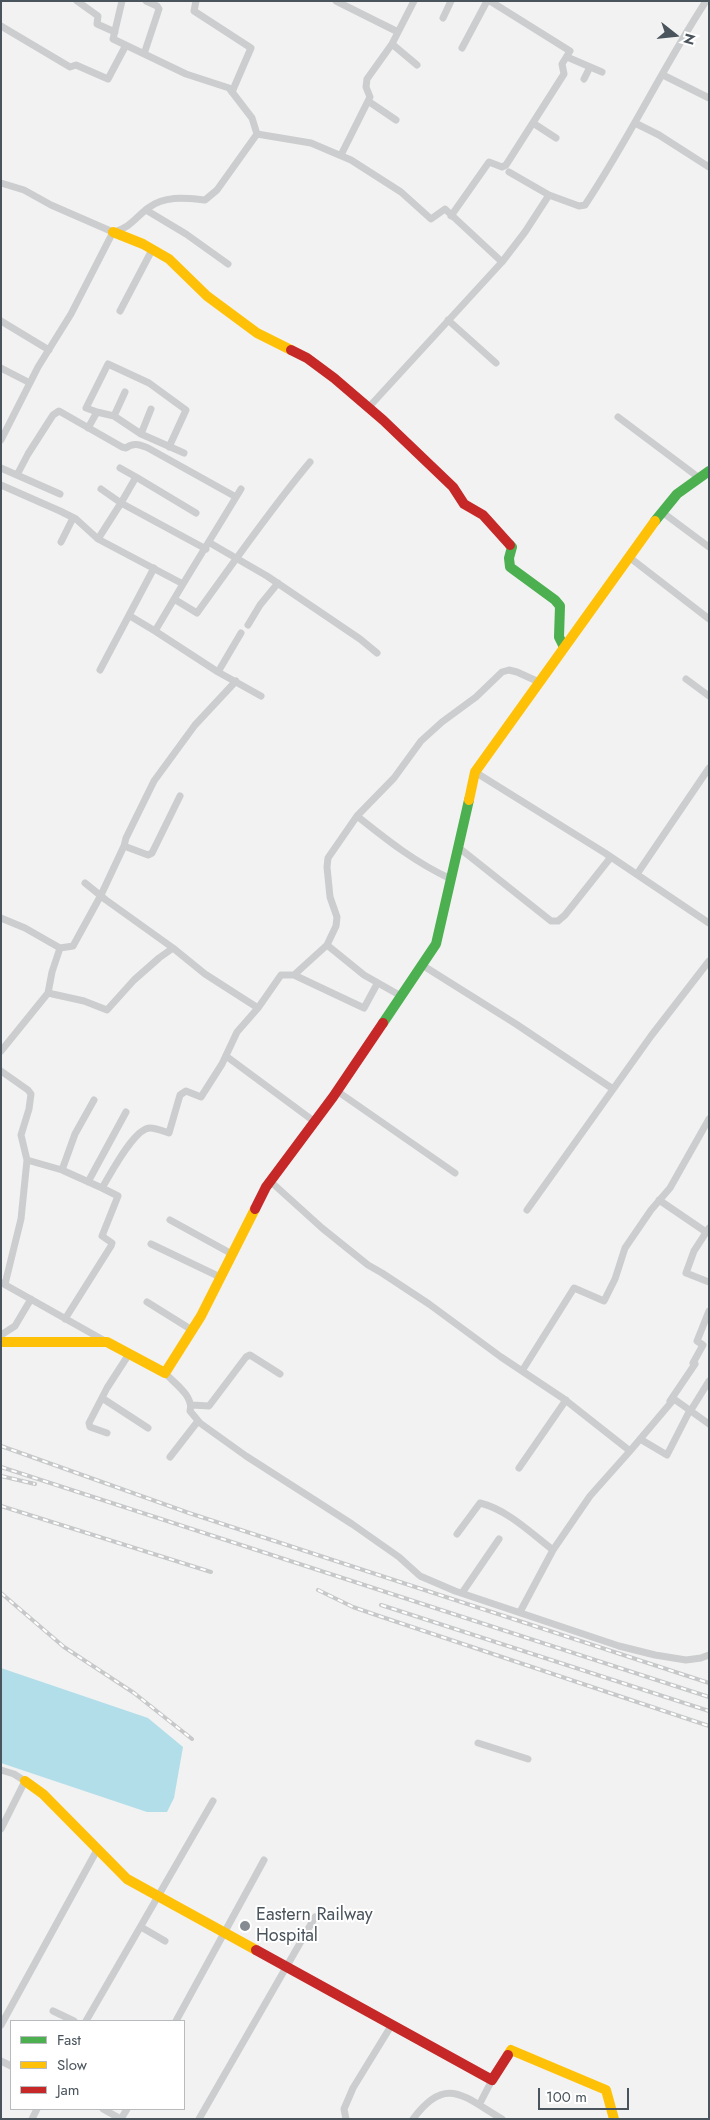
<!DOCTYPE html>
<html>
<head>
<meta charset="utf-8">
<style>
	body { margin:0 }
	#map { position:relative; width:710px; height:2120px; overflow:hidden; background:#f2f2f2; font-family:Jost,sans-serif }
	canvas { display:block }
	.frame { position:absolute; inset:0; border:2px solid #4a545c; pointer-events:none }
	.legend { position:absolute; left:10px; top:2020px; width:175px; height:90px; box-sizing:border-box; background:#fff; border:1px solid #b7bbbe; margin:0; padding:6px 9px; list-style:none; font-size:15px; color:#4a545c }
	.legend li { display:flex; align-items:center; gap:10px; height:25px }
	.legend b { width:25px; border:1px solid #b7bbbe }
	.north { position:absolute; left:650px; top:10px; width:50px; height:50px; -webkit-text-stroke:4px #fff; paint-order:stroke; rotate:106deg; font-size:14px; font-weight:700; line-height:20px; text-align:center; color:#4a545c }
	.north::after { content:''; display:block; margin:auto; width:18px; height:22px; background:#4a545c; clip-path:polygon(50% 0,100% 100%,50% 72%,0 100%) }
	.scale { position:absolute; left:538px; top:2088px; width:91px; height:22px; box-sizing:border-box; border:2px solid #4a545c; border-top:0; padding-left:6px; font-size:15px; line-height:18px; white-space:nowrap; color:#4a545c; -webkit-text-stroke:4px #fff; paint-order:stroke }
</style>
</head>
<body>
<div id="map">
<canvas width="710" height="2120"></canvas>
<div class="frame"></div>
<ul class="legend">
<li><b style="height:6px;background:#4caf50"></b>Fast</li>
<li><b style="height:6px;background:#ffc107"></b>Slow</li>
<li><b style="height:6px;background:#c62828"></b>Jam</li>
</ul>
<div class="north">N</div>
<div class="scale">100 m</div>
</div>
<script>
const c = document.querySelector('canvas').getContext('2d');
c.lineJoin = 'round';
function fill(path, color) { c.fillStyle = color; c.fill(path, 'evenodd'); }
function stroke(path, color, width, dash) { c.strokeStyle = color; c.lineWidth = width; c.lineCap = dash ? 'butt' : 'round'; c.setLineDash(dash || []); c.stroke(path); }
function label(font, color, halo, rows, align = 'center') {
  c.font = font + ' Jost,sans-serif'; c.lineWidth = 4; c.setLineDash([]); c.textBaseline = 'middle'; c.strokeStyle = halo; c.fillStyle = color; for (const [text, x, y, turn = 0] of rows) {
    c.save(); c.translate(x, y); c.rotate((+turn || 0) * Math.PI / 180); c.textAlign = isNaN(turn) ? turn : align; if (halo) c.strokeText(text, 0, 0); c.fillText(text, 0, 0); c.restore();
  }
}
const water = new Path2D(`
	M1,1668L148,1718L183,1747L174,1798L167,1812H147L1,1763Z`);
const street = new Path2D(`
	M77,1L98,16L97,24L115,32
	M122,1L113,39L186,74L229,88L252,118L257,134
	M196,1L194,11L251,48L232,92
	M336,1L398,32
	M443,18L451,1
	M1,26L70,67L76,65L108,79L126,45
	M392,44L417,65
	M462,48L487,1
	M144,54L159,9L157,6L146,1
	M567,57L602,72
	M663,75L709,98
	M584,79L590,67
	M368,101L396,120
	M533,123L556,138
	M635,123L659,135L709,167
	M257,134L311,143L351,160L401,192L431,219L445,209L502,262
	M341,155L370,97L366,87L367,79L392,44L414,1
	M509,172L549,195
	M1,183L24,190L51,205L113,232L71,314L38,367L1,440
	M146,210L186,234L228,264
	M451,216L489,162L502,167L506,165L564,74L562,64L570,51L490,1
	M114,232C131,227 135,218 148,208C165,195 186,198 205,200L217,190L257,134
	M120,311L152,250
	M448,320L496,363
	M1,321L49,350
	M1,368L30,383
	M369,407L502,262L525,232L549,195L579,206L585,205C629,139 663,67 706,1
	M97,412L86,408L108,364L149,383L186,410L169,447
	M114,416L125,392
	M618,417L698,477
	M88,428L97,412L114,416L141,434L184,453
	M141,434L151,409
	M1,468L60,494
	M120,468L136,477
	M17,475L28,454L53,415L59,411L122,447L126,448C134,442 140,445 148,448L236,497
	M1,485L60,511L76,519L98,539L183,584L241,489
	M101,489L121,503L136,477L196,513
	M662,512L709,547
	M98,539L121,503L206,549
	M61,542L73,518
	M210,543L267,576L360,639L377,653
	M629,557L709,619
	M183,584L155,631L218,672L261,696
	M174,599L197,613C234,562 270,510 310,462
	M130,616L155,631
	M248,625L260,605L278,583
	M100,670L154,568
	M218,672L241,633
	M686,679L709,696
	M475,772L605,853L709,923
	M357,816C387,840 416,863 451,879
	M124,846L148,855L152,853L180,796
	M458,847L551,921H558L565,915L611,857
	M637,874L709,768
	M85,883L106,900L173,948
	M1,918L25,928L60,948L73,946L101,895L124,846L126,838L154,781L195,725L236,681
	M327,945L336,926L337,917L330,897L327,867L328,858L357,816L394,778L421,741L442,722L476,697L502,672L509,670L517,672L539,682
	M422,965L516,1024L613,1089
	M294,975L364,1008L377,984
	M48,993L52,972L60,948
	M1,1051L48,993L84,1001L107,1010L134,980L159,958L173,948L205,974L258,1008
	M226,1056L315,1122
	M1,1071L28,1090L31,1094L29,1109L21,1135L27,1160L21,1219L5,1284
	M337,1091L455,1173
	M27,1160L62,1170L102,1188C110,1175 134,1128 150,1128C156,1128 163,1131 169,1133L180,1095L186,1091L201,1097L222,1064L237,1032L258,1008L281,975H294L327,945L364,975L401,996
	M62,1170L75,1134L94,1100
	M270,1181L322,1228L368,1265L382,1273L429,1304L501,1357L564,1399L630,1451L674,1399L709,1424
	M88,1182L126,1112
	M659,1200L706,1232
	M527,1210L651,1036L709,961
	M170,1220L232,1254
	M709,1228L694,1251L686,1273L709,1282
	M151,1244L220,1277
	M2,1283L105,1341
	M147,1302L192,1330
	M65,1319L111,1246L112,1243L102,1236L118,1196L102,1188
	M1,1335L15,1326L31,1299
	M522,1371L574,1288L604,1301L615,1279L625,1248L651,1210L670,1188L709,1119
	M165,1373C174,1383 194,1396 190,1411L200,1423L246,1456L352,1524L399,1557L420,1576L455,1591L619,1646L655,1655L686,1660L701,1658L709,1655
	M102,1398L148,1428
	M670,1401L695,1364L693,1363L703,1345L697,1341L709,1311
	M192,1405L209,1406L246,1357L250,1355L280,1374
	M691,1410L709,1381
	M107,1433L90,1427L89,1423L107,1388L129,1354
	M640,1439L667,1455L690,1410
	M170,1457L198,1421
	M519,1468L566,1400
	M457,1534L480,1503C508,1510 531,1533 553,1550
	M462,1593L499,1539
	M520,1612L553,1550L590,1496L630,1451
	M478,1743L528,1759
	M1,1770L14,1774L25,1781L1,1829
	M141,1927L165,1941
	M53,2011L74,2021
	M86,2021L213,1801
	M176,2021L264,1860
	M1,2025L97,1850
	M1,2061L11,2066
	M479,2105L492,2080
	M103,2109L121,2119
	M32,2119L37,2109
	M121,2119L127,2109
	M199,2119L315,1917
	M346,2119L344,2109L353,2088L391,2026
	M413,2119C446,2074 464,2097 502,2119`);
const fast = new Path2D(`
	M655,521L677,494L709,471
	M510,545L512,547L509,558L510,567L555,600L560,606L559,637L564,647
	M383,1023L436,944L469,800`);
const slow = new Path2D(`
	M113,232L143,244L169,259L207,296L257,333L291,350
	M469,800L475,772L655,521
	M1,1342H107L165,1373L201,1316L255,1209
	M25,1781L43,1794L127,1879L256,1950
	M508,2055L511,2050L606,2090L614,2119`);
const jam = new Path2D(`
	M291,350L307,358L334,378L383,420L453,487L464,504L483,515L510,545
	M255,1209L266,1187L333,1097L383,1023
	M256,1950L492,2080L508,2055`);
const rail = new Path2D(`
	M1,1446L189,1513L709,1683
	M1,1467L709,1697
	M1,1476L35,1484
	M1,1506L211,1572
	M318,1590L353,1607L379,1616L709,1726
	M1,1593L64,1647L134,1693L192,1739
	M381,1605L709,1711`);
const markers = [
	[245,1926,6,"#858b90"]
];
const poiNames = [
	["Eastern Railway",256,1916],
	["Hospital",256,1937]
];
fill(water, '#b1dee9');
stroke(street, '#cccdcf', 7);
stroke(fast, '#4caf50', 10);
stroke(slow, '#ffc107', 10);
stroke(jam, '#c62828', 10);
stroke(rail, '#c7c8c9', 4);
stroke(rail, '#fff', 2, [5.5]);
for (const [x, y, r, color] of markers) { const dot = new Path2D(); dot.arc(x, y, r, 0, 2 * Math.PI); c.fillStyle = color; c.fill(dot); stroke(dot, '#fff', 2); }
label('18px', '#4a545c', '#fff', poiNames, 'left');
</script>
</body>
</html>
